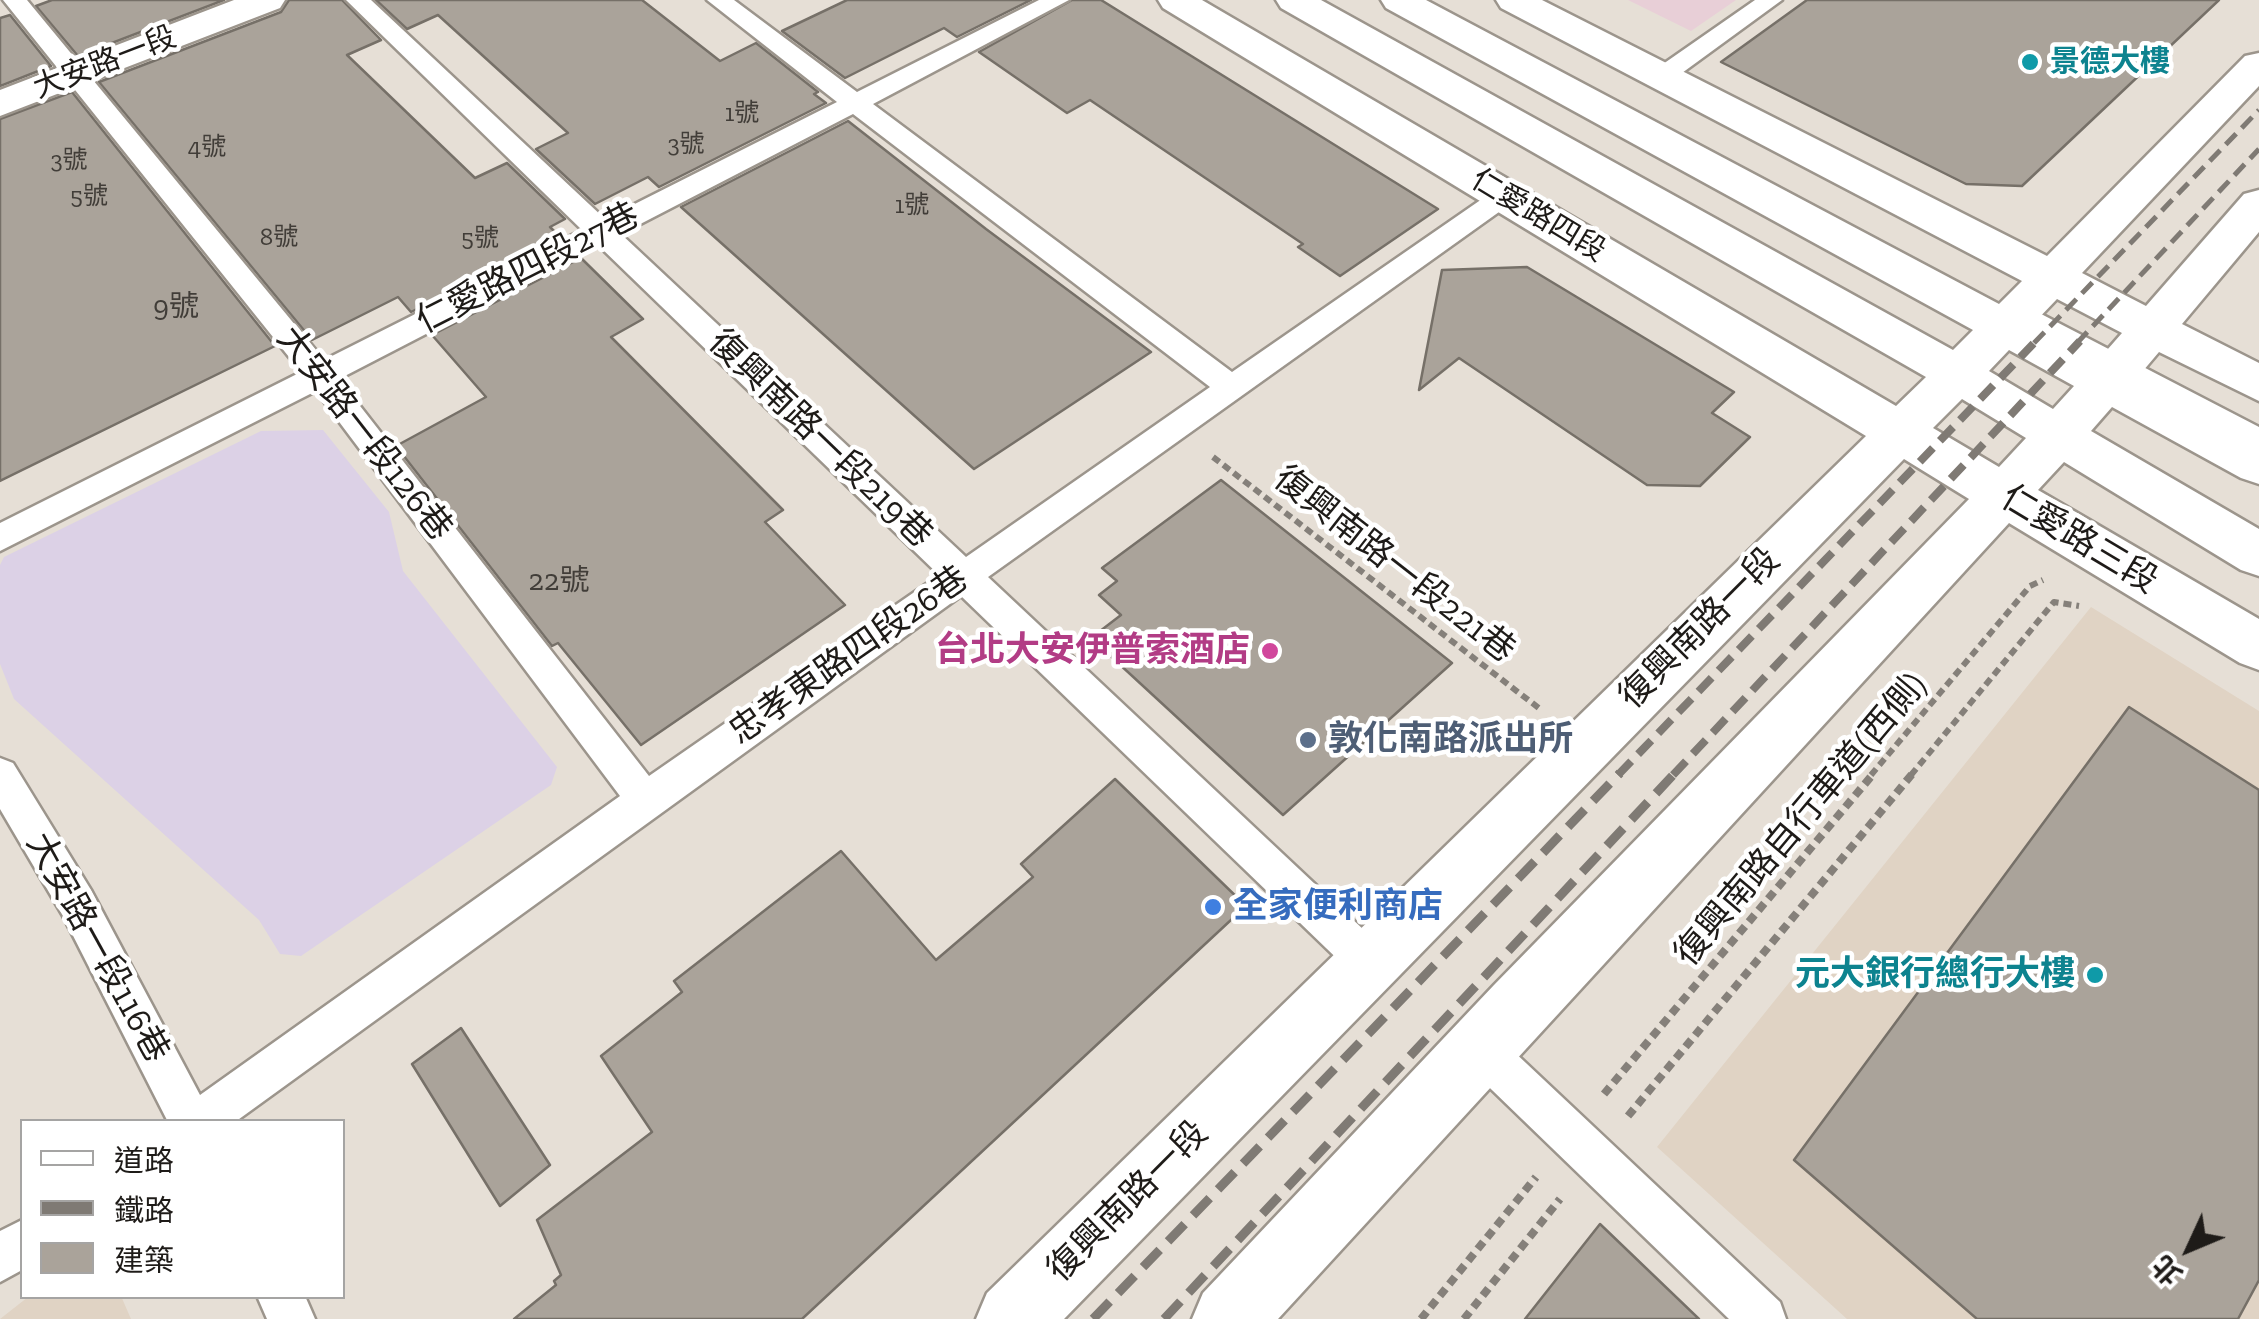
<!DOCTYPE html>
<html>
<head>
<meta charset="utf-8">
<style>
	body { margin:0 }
	#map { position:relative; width:2259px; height:1319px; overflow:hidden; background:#e6dfd6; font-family:"Zilla Slab","Noto Sans TC",serif }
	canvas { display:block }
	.legend { position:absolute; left:20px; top:1119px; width:325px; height:180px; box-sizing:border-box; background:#fff; border:2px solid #a5a4a3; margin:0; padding:12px 18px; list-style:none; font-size:30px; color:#1e1b18 }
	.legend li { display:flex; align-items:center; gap:20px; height:50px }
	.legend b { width:50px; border:2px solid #a5a4a3 }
	.north { position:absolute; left:2139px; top:1199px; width:100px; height:100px; -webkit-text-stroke:8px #fff; paint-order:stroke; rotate:226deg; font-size:28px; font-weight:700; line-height:40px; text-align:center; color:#1e1b18 }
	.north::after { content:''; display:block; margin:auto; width:35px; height:45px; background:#1e1b18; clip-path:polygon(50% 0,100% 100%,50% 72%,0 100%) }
</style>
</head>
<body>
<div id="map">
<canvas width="2259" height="1319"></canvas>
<ul class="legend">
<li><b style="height:12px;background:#fff"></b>道路</li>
<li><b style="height:12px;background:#7f7a74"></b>鐵路</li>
<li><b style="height:28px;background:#aaa39a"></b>建築</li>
</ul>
<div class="north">北</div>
</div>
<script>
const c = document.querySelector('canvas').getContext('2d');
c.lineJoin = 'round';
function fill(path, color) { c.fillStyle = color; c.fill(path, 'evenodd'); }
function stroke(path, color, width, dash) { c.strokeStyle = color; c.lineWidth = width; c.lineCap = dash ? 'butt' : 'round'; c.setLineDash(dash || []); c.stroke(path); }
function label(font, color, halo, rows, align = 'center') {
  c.font = font + ' "Zilla Slab","Noto Sans TC",serif'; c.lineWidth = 9; c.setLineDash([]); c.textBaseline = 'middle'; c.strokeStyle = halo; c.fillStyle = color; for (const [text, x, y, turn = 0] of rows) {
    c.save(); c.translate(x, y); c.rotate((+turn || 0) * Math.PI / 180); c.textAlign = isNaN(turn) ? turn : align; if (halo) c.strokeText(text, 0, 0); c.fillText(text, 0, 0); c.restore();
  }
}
const built = new Path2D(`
	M2091,607L2259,711V1319H1847L1657,1147Z
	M121,1296L131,1319H0L28,1297Z`);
const industrial = new Path2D(`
	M323,430L389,512L403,571L557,767L551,785L301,956L280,954L259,920L14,699L0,664V565L4,557L261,431Z`);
const medical = new Path2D(`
	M1628,0H1736L1691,31Z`);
const building = new Path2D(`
	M52,0H224L78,56L36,6Z
	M289,0H342L381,40L347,55L475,178L507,163L565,219L550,227L560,237L411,312L398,297L312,340L99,82L281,12Z
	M376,0H642L720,61L756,43L818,92L814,94L826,103L659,187L648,177L595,204L536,149L568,133L438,15L407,29Z
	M847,0H1031L957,37L944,28L845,78L782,31Z
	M1072,0H1101L1438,209L1340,276L1298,247L1303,244L1090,100L1067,113L979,52Z
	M1807,0H2219L2022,186L1966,184L1721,62Z
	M10,15L51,66L0,86V18Z
	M72,92L275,346L0,481V119Z
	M848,121L986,229L1151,352L974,469L681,207Z
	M581,258L643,319L611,337L783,510L765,522L845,605L641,745L558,643L552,646L396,446L486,397L432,335Z
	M1527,267L1734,392L1712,413L1750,437L1700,486L1647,485L1459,358L1419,390L1442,270Z
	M1221,480L1452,663L1283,815L1091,638L1121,615L1099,595L1117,581L1102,568Z
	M2129,707L2259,790V1280L2238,1319H1977L1794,1160Z
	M1115,779L1246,906L802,1319H514L556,1285L554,1281L561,1275L537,1220L652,1132L601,1056L682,992L674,981L841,851L936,960L1033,877L1021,864Z
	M461,1028L550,1165L500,1206L412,1064Z
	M1600,1224L1699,1319H1525Z`);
const pathFar1 = new Path2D(`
	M1213,457L1540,709
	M1871,775L2030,586L2043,580
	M1911,775L2054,602L2079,606`);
const path = new Path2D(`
	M1604,1094L1874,773
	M1628,1116L1913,773
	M1421,1319L1536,1177
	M1464,1319L1560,1199`);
const lane = new Path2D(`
	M3,0H27L324,360L582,230L346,0H371L605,219L837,102L707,0H734L857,92L1039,0H1069L873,104L1232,372L1495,190H1513L1517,196L1513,202L988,577L1382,947L1388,961L1382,975L1368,981L1354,975L961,596L235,1122H168L63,916L0,809V758L13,763L91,890L200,1095L620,796L316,391L0,551V523L301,372ZM853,114L1210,387L966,557L621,234ZM598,245L939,575L649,776L339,379Z
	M1755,0H1782L1671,81H1653L1650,76L1653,71Z
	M2018,302L2259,427V453L2008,319L2004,312L2008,305Z
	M1478,1026L1493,1032L1780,1302L1786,1319H1729L1463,1062L1457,1047L1463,1032Z
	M22,1220V1270L0,1282V1231Z
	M257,1296H305L315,1319H267Z`);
const secondary = new Path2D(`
	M234,0H285L280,8L0,116V90Z
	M1158,0H1202L1896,406L1926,377L1281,8L1276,0H1321L1953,350L1973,330L1386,8L1381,0H1426L1999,304L2022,281L1501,8L1496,0H1542L2047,256L2245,56L2259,53V86L2082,273L2146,306L2244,194L2259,190V232L2182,324L2259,363V401L2159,352L2137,378L2259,442V484L2241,478L2112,407L2091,431L2259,529V576L2241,570L2064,462L2038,490L2259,619V670L2240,663L2009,523L1278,1319H1192L1203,1293L1494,985L1969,499L1904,459L1064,1319H976L987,1293L1866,436L1163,8ZM2057,299L2122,333L2100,358L2034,323ZM2009,350L2074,386L2053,409L1989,371ZM1962,399L2026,438L1999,467L1933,428Z`);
const railFar2 = new Path2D(`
	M2034,343L2259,110
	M2077,343L2259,149`);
const railFar1 = new Path2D(`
	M1618,775L2036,341
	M1673,775L2080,341`);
const rail = new Path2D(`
	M1093,1319L1620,773
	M1164,1319L1675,773`);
const markers = [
	[2030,62,10,"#0f9aa8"],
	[1270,651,10,"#d1479c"],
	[1308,740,10,"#5c6f8a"],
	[1213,907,10,"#3f7fe0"],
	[2095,975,10,"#0f9aa8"]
];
const farNumbernames = [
	["1號",742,114],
	["3號",686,145],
	["4號",207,148],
	["3號",69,161],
	["5號",89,197],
	["1號",912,206],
	["8號",279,238],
	["5號",480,239]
];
const farCulturenames = [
	["景德大樓",2050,62]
];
const farStreetnames = [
	["大安路一段",105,63,-21],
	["仁愛路四段",1538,216,31]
];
const numberNames = [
	["9號",176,307],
	["22號",559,581]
];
const streetNames = [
	["仁愛路四段27巷",528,269,-27],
	["大安路一段126巷",364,434,52],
	["復興南路一段219巷",820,439,44],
	["仁愛路三段",2079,540,31],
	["復興南路一段221巷",1394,565,38],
	["復興南路一段",1700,629,-45],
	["忠孝東路四段26巷",849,656,-35],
	["復興南路自行車道(西側)",1801,820,-50],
	["大安路一段116巷",97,948,61],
	["復興南路一段",1128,1202,-45]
];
const hotelNames = [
	["台北大安伊普索酒店",1250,651]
];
const serviceNames = [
	["敦化南路派出所",1328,740]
];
const shopNames = [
	["全家便利商店",1233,907]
];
const cultureNames = [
	["元大銀行總行大樓",2075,975]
];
fill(built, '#e0d3c4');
fill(industrial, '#dcd1e6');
fill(medical, '#e8cfd7');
fill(building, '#aaa39a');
stroke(building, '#767068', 2.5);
stroke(lane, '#9c958c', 5);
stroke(secondary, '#9c958c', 5);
stroke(pathFar1, '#85807a', 6, [8, 5]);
stroke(path, '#85807a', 8, [9, 6]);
fill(lane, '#fff');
fill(secondary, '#fff');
stroke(railFar2, '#7f7a74', 5, [15, 8]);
stroke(railFar1, '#7f7a74', 8, [19, 10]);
stroke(rail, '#7f7a74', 9, [24, 12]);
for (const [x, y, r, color] of markers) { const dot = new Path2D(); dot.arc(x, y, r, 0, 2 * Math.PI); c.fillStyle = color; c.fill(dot); stroke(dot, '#fff', 4); }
label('25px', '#413d38', null, farNumbernames);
label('bold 30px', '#0d838f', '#fff', farCulturenames, 'left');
label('30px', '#1e1b18', '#fff', farStreetnames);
label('30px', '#413d38', null, numberNames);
label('35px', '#1e1b18', '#fff', streetNames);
label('bold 35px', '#b23c85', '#fff', hotelNames, 'right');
label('bold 35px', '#4e5e75', '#fff', serviceNames, 'left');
label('bold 35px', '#366cbe', '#fff', shopNames, 'left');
label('bold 35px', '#0d838f', '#fff', cultureNames, 'right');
</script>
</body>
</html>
